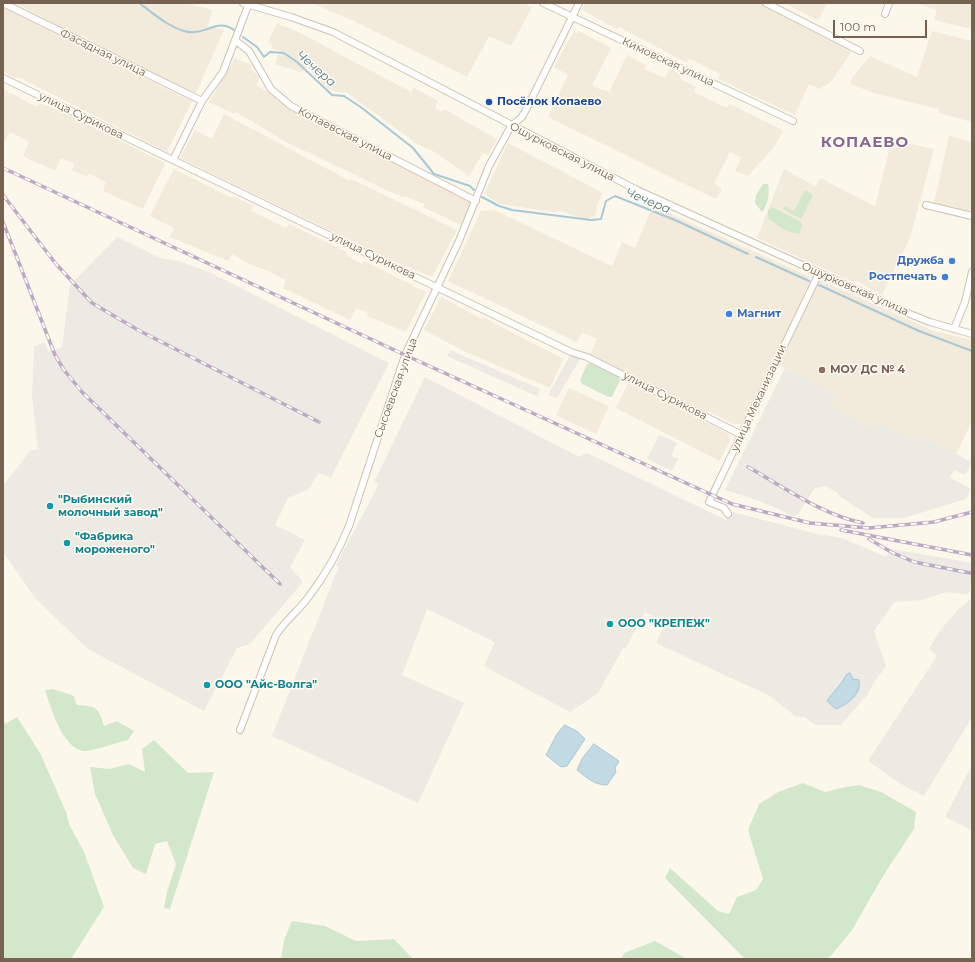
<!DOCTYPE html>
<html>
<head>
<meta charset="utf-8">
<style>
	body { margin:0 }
	#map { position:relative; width:975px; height:962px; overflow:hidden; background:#fbf7eb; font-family:Montserrat,sans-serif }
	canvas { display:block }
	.frame { position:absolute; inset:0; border:4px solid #756250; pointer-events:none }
	.scale { position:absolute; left:833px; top:20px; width:94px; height:18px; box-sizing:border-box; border:2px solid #756250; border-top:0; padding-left:5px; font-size:12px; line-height:14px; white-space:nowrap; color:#756250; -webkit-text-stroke:3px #fefbf2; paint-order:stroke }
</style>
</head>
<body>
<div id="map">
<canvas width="975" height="962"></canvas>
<div class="frame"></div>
<div class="scale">100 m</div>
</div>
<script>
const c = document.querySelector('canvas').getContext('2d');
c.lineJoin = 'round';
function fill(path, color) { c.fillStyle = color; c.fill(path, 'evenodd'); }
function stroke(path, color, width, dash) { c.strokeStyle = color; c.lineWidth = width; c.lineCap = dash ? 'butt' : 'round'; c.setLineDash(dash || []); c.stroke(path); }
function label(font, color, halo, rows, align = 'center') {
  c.font = font + ' Montserrat,sans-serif'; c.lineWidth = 3; c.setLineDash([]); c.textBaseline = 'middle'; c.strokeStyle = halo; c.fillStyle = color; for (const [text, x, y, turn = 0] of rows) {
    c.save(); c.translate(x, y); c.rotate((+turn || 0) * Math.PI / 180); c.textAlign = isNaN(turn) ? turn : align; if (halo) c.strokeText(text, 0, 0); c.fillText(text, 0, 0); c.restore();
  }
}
const residential = new Path2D(`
	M15,3H138L142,6L143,3H186L212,10L208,27L224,30L196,93L124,61L82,35L80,37Z
	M312,3H523L532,7L511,46L489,36L467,77L356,22Z
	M585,3H759L846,47L851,52L832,81L819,89L809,84L795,115L718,79L720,74L689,58L687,63L619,27L617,29L582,10Z
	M785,3H827L819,19L816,20Z
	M916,3H972V29L934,20L937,10Z
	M3,7L125,69L126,68L166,89L192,101L167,152L18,77L14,78L3,71Z
	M277,23L300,33L411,92L414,88L438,101L435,108L441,112L444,109L497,139L488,155L483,153L469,176L433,151L417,144L346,92H336L326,87L307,67L301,72L275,64L280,51L272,48L273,45L268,42Z
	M574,31L577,33L579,31L611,48L592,85L601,90L602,89L609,92L627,55L646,65L644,69L665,78L669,69L680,74L681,80L696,87L694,92L727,108L729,104L783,130L775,146L748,176L735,171L741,158L730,152L714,183L722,189L716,199L689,186L548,117L568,75L554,67Z
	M932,31L972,41V122L939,113V109L877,94L850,84L852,78L870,56L917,77Z
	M235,58L252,65L250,69L260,77L256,85L271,94L278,101L381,157L472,201L461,225L423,207L424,204L405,196L404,198L288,143L236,112L234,114L209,102Z
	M3,89L37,107L40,103L58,110L165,163L143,209L103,191L106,182L89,173L87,177L72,170L74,164L61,158L55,171L23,156L29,142L10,132L5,141L3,140Z
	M224,114L350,181L351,179L457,230L432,277L387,258L180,158L195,130L212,139Z
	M949,136L972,142V212L934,203Z
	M892,140L934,149L910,238L882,295L857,281L853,282L757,238L784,169L816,187L820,178L875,206Z
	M508,143L603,193L597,205L595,218L592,216L586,219L560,211L554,212L500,204L484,194Z
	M174,169L232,198L233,196L253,206L251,211L286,228L289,224L347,252L346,255L362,264L364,261L426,292L406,332L367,316L368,313L356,308L350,320L283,288L286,280L266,270L251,265L232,254L228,261L170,237L174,228L150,216Z
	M653,206L808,276L810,279L809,284L744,422L740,424H734L708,411L707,413L590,355L597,339L582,332L577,342L448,281L481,211L494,210L612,266L622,242L635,248Z
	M820,280L934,331L972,340V421L956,454L922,436L918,442L874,421L870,428L831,407L838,393L779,365Z
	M441,297L482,319L483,317L563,359L550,388L464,351L424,330Z
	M628,383L729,434L730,440L720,461L616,408Z
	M569,388L609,406L596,434L556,415Z`);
const industrial = new Path2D(`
	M117,237L160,258L182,262L211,273L389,363L331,477L318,473L309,489L288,498L275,525L305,540L290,567L303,582L250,644L237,648L204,711L88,649L36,599L3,552V486L30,451L38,449L32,397L34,347L44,342L49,352L62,347L70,285Z
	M450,350L540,389L537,396L447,356Z
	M571,354L580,359L557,398L548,395Z
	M785,368L838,393L831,407L870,428L874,421L918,442L921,436L972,462L965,475L954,470L950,478L971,489L966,499L904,518H873L839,496L838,493L826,486L815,488L798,514L793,516L760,501L725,490Z
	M425,377L579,457L587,453L726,520L733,512L817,534L842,538L886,557L891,549L972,563L970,592L967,594L946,592L922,600L894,602L874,631L886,666L873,684L867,695L841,725H816L804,717L795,716L770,696L658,644L657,641L666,622L645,612L625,649L623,648L598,693L570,712L484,666L495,642L427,609L402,675L464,703L418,803L272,736L339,566L336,565L379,484L374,482Z
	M659,435L677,443L671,456L678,459L672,471L647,459Z
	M972,598V717L924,796L899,783L868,761L937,656L929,648L943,627L959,609Z
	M972,765V830L945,817Z`);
const green = new Path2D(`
	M763,184H768C770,194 768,204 762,212L755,203L756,195Z
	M805,190L813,195L801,219L783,209L785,206L794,211Z
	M772,207L799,221L803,225L799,234C786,232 778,226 768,218V211Z
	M591,363L618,376L620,380L612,397H608L582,384L580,380L587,364Z
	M53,689L74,696L77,705C97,706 99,708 104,726L117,721L134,731L128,740C119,742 90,752 83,751C62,747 51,708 45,690Z
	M3,716L5,724L17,717L40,753L66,812L69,824L84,852L104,907L71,959H3Z
	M154,740L188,773L214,772L170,909L164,908L167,892L176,864L167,841L155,844L146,874L133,868L113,835L95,794L90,767L110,769L129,764L145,772L142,749Z
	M803,783L825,792L845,787L859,785L881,792L916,812L914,829L883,876L852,930L830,957L824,959H745L665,878L670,868L718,911L729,914L737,897L756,890L763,879L748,830L759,804L778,792Z
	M292,921L325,926L356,941L394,939L413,959H281L284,940Z
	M655,941L687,959H621L624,953Z`);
const water = new Path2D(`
	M850,673L853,679L859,680C862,694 848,704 836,709L827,701C832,693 843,683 846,675Z
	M565,725L578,732L585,739L567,766L561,767L546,755L557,734Z
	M594,744L619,761L615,768L616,772L607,785C594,785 586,777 577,770L582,759Z`);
const stream = new Path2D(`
	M139,3C153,13 167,26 184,31C205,37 217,17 234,30
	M243,37L257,47L264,57L270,52L284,53L297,62L332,95L344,96L362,108L413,148L434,174L470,186L474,190
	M482,197L499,206L512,210L591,220L601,219L606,201L615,196L675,220L748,254
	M756,257L809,281
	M819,285L919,331L972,351`);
const minor = new Path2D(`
	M3,3L202,101
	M243,3L291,17L333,32L637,190L910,314L930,322L972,334
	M543,3L793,121
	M766,3L860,51
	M885,14L889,3
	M236,41L249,51L271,89L291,106L476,201
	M3,78L571,352L587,357L742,435
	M173,160L202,101L223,72L249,3
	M926,205L972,216
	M954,329L965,302L972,272
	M728,514L724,508L709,502L819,273
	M240,730L276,635C285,620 300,610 310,595C326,574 339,550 349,526L405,355L459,241L489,166L511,126L522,117L530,102L579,3`);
const rail = new Path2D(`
	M3,168L405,355L732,504L810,523L869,528L934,522L972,512
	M3,195L56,264L92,303L138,330L319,422
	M3,222L55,355L64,370L82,392L280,584
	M748,467C784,487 822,515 863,523
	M841,530L972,555
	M869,539L893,553L914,562L970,573`);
const markers = [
	[489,102,4,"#1a4fb4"],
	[952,261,4,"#3f7fe0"],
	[945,277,4,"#3f7fe0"],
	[729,314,4,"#3f7fe0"],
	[822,370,4,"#8d6e63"],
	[50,506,4,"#0f9aa8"],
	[67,543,4,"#0f9aa8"],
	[610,624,4,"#0f9aa8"],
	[207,685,4,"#0f9aa8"]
];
const streetNames = [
	["Фасадная улица",103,53,26],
	["Кимовская улица",668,62,25],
	["улица Сурикова",81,116,26],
	["Копаевская улица",345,134,27],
	["Ошурковская улица",562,152,27],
	["улица Сурикова",373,256,26],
	["Ошурковская улица",855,289,24],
	["Сысоевская улица",396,388,-70],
	["улица Сурикова",665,396,27],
	["улица Механизации",759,398,-65]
];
const transitNames = [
	["Посёлок Копаево",497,102]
];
const shopNames = [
	["Дружба",944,261],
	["Ростпечать",937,277],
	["Магнит",737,314,"left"]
];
const educationNames = [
	["МОУ ДС № 4",830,370]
];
const cultureNames = [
	["\"Рыбинский",58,500],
	["молочный завод\"",58,513],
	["\"Фабрика",75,537],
	["мороженого\"",75,550],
	["ООО \"КРЕПЕЖ\"",618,624],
	["ООО \"Айс-Волга\"",215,685]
];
const waterNames = [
	["Чечера",316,69,41],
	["Чечера",648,201,23]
];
const districtNames = [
	["КОПАЕВО",865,143]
];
fill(residential, '#f2eada');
fill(industrial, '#ede9e3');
fill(green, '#d3e8ca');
fill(water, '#c1dae4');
stroke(water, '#a8c8d5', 1);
stroke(stream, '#a8c8d5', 2);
stroke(minor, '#cdc1b2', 8);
stroke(minor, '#fff', 6);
stroke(rail, '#bca9c5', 3.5);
stroke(rail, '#fefbf2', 2, [6]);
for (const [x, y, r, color] of markers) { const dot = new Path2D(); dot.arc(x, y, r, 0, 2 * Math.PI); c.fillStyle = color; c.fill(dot); stroke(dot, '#fefbf2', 1.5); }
label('11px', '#756250', '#fefbf2', streetNames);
label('bold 11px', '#164399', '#fefbf2', transitNames, 'left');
label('bold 11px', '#366cbe', '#fefbf2', shopNames, 'right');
label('bold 11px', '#785e54', '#fefbf2', educationNames, 'left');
label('bold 11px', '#0d838f', '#fefbf2', cultureNames, 'left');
label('italic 12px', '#4e7a8c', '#fefbf2', waterNames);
c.letterSpacing = '1px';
label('bold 15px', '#886890', '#fefbf2', districtNames);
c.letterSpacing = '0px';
</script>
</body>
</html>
